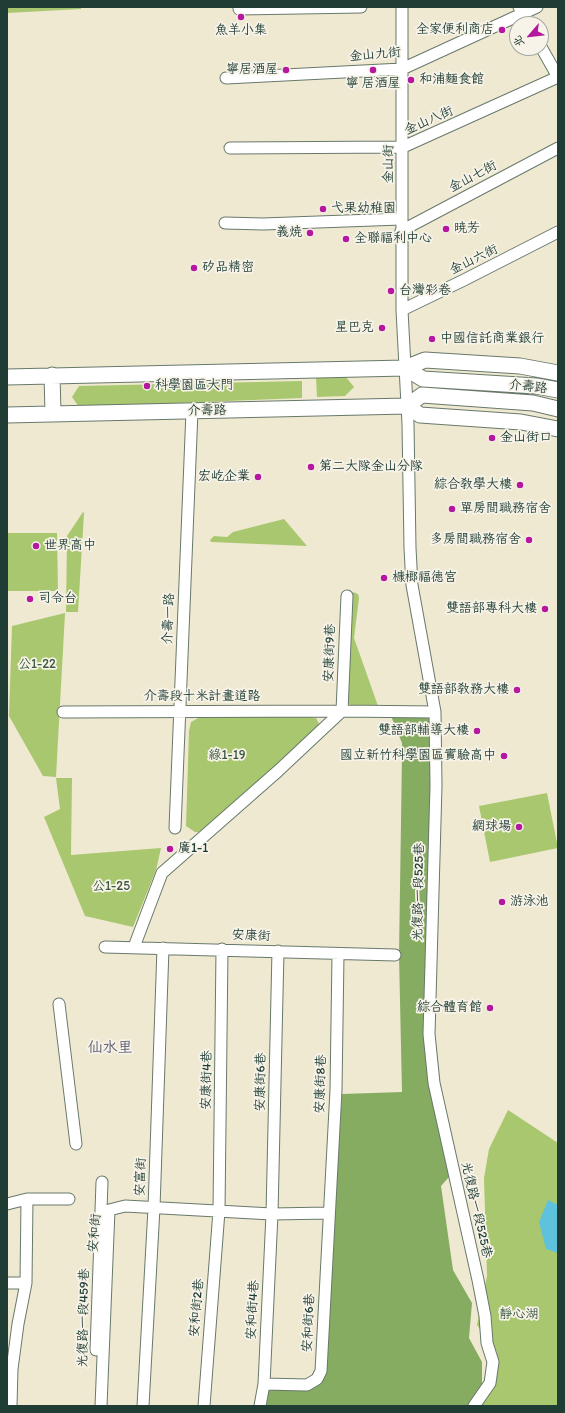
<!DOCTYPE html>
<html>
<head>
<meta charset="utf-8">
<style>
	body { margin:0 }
	#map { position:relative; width:565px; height:1413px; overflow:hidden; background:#efe9d1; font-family:Itim,"LXGW WenKai TC",sans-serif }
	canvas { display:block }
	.frame { position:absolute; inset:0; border:8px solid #1f3d34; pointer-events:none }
	.north { position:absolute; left:509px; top:16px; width:40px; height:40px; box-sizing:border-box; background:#f7f3e8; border:1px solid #a1aaa0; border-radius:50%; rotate:242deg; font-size:11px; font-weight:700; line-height:16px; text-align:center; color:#1f3d34 }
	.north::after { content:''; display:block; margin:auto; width:14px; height:18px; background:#b5179e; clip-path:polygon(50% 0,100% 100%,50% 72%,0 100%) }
</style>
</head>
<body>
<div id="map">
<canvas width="565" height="1413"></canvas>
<div class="frame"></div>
<div class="north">北</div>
</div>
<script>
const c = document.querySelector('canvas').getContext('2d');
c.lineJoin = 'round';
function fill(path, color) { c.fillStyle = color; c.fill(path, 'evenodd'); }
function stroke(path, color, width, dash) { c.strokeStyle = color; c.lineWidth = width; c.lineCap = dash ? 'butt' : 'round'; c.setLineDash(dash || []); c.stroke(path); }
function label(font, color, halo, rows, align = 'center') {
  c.font = font + ' Itim,"LXGW WenKai TC",sans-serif'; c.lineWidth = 3.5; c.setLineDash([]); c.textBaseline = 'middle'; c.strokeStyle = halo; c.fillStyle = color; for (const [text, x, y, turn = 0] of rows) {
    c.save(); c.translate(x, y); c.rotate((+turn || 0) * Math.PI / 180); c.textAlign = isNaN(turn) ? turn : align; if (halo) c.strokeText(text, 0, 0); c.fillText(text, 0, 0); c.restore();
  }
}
const green = new Path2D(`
	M7,7H81V9L7,13Z
	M345,376L354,387L345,396L317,397L316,377Z
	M302,381V398L79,407L72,397L79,386Z
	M83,512L84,513L78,612H66L67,536Z
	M284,519L307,546L211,542L210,540L214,536L227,537L233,532Z
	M7,533H57L58,591H7Z
	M353,592L358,594L359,598L354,638L378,706H351L346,700L351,594Z
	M65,613L56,777L43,776L9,716L12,626Z
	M200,717H310L316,718L320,726L318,729L199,832H195L186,826L189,731L191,722Z
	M56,778H72L71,855L161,848L156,870L133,927L85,916L44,817L60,809Z
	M547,793L558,848L490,862L479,806Z
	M508,1110L558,1143V1406H481L493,1379L497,1352L477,1325L487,1276L484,1178L489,1149Z`);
const forest = new Path2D(`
	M431,715L432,785L428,955L439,1124L449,1177L441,1186L453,1270L472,1303L469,1338L482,1362V1384L469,1406H266L269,1388L307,1390L325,1373L342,1094L402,1092L399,955L402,755V743L391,716Z`);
const water = new Path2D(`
	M548,1200L558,1205V1253L546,1249L539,1222Z`);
const street = new Path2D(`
	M239,7V9L361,7
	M402,7V310L408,424L410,548L412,585L435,712L436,786L429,1034L434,1083L478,1280L485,1316L487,1343L493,1362L490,1383L474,1406
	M519,7L528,24
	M541,47L558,77
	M226,78L402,69L537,7
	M230,148L403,147L558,77
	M225,223L263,224L401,219
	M401,231L558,148
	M402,310L464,280L558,232
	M63,712L342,711L347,596
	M175,828L192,411
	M105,947L395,955
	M134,947L162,873L278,771L342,711L435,712
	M59,1004L76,1144
	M7,1204L27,1199H69
	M7,1283H26
	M96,1350L102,1182
	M264,1384L307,1385L317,1379L321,1371L336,1090L338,955
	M11,1406L12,1369L18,1324L26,1283L27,1199
	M101,1406L109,1210L125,1206L272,1214L329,1213
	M143,1406L154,1208L163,948
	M204,1406L219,1211L222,949
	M260,1406L264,1384L272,1214L278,951`);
const secondary = new Path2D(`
	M405,368L423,379L536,386L558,390
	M52,375L53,413
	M7,377L405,368L425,360L520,366L558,373
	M407,406L420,415L521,422L558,429
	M7,415L407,406L422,395L533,403L558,409`);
const markers = [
	[241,17,4,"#b5179e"],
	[502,30,4,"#b5179e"],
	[286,70,4,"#b5179e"],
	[373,70,4,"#b5179e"],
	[411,80,4,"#b5179e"],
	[323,209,4,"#b5179e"],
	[446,229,4,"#b5179e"],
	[310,233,4,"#b5179e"],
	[346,239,4,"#b5179e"],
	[194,268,4,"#b5179e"],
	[391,291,4,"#b5179e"],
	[382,328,4,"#b5179e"],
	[432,339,4,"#b5179e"],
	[147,386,4,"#b5179e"],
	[492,438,4,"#b5179e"],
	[311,467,4,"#b5179e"],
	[258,477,4,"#b5179e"],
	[520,485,4,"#b5179e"],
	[452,509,4,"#b5179e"],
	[529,540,4,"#b5179e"],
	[36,546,4,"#b5179e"],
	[384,578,4,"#b5179e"],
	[30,599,4,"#b5179e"],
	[545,609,4,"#b5179e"],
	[517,690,4,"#b5179e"],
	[477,731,4,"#b5179e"],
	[504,756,4,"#b5179e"],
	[519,827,4,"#b5179e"],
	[170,849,4,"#b5179e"],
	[502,902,4,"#b5179e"],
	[490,1008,4,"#b5179e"]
];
const poiNames = [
	["全家便利商店",494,30,"right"],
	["魚羊小集",241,31,"center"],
	["寧居酒屋",278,70,"right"],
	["和浦麵食館",419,80],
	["寧 居酒屋",373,84,"center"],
	["弋果幼稚園",331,209],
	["暁芳",454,229],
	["義焼",302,233,"right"],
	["全聯福利中心",354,239],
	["矽品精密",202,268],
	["台灣彩卷",399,291],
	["星巴克",374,328,"right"],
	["中國信託商業銀行",440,339],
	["科學園區大門",155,386],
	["金山街口",500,438],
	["第二大隊金山分隊",319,467],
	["宏屹企業",250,477,"right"],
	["綜合教學大樓",512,485,"right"],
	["單房間職務宿舍",460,509],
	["多房間職務宿舍",521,540,"right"],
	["世界高中",44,546],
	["槺榔福德宮",392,578],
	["司令台",38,599],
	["雙語部專科大樓",537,609,"right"],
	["雙語部教務大樓",509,690,"right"],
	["雙語部輔導大樓",469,731,"right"],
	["國立新竹科學園區實驗高中",496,756,"right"],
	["網球場",511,827,"right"],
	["廣1-1",178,849],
	["游泳池",510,902],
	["綜合體育館",482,1008,"right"]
];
const streetNames = [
	["金山九街",375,55,-5],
	["金山八街",429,121,-24],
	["金山街",389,164,-89],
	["金山七街",473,177,-28],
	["金山六街",474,260,-26],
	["介壽路",528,387,6],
	["介壽路",207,411,-1],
	["介壽一路",169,619,-88],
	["安康街9巷",330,653,-88],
	["介壽段十米計畫道路",202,697],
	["光復路一段525巷",419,892,-89],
	["安康街",251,936,2],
	["安康街4巷",207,1080,-89],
	["安康街6巷",261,1082,-89],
	["安康街8巷",321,1084,-88],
	["安富街",141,1177,-88],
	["光復路一段525巷",476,1210,77],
	["安和街",95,1233,-85],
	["安和街2巷",197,1308,-85],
	["安和街4巷",253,1310,-87],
	["光復路一段459巷",84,1318,-89],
	["安和街6巷",309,1323,-87]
];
const parkNames = [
	["公1-22",37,665],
	["綠1-19",227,756],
	["公1-25",111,887],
	["靜心湖",519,1315]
];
const quarterNames = [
	["仙水里",110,1048]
];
fill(green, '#a9c76e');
fill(forest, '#86ac61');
fill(water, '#5fc2dd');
stroke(street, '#68796b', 13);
stroke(secondary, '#68796b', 17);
stroke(street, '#fff', 11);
stroke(secondary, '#fff', 15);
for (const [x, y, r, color] of markers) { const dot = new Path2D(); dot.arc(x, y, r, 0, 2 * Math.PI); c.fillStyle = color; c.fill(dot); stroke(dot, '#f7f3e8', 1.5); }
label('13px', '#1f3d34', '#f7f3e8', poiNames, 'left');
label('13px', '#1f3d34', '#f7f3e8', streetNames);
label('13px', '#3b5940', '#f7f3e8', parkNames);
label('15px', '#5d6172', '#f7f3e8', quarterNames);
</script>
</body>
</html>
